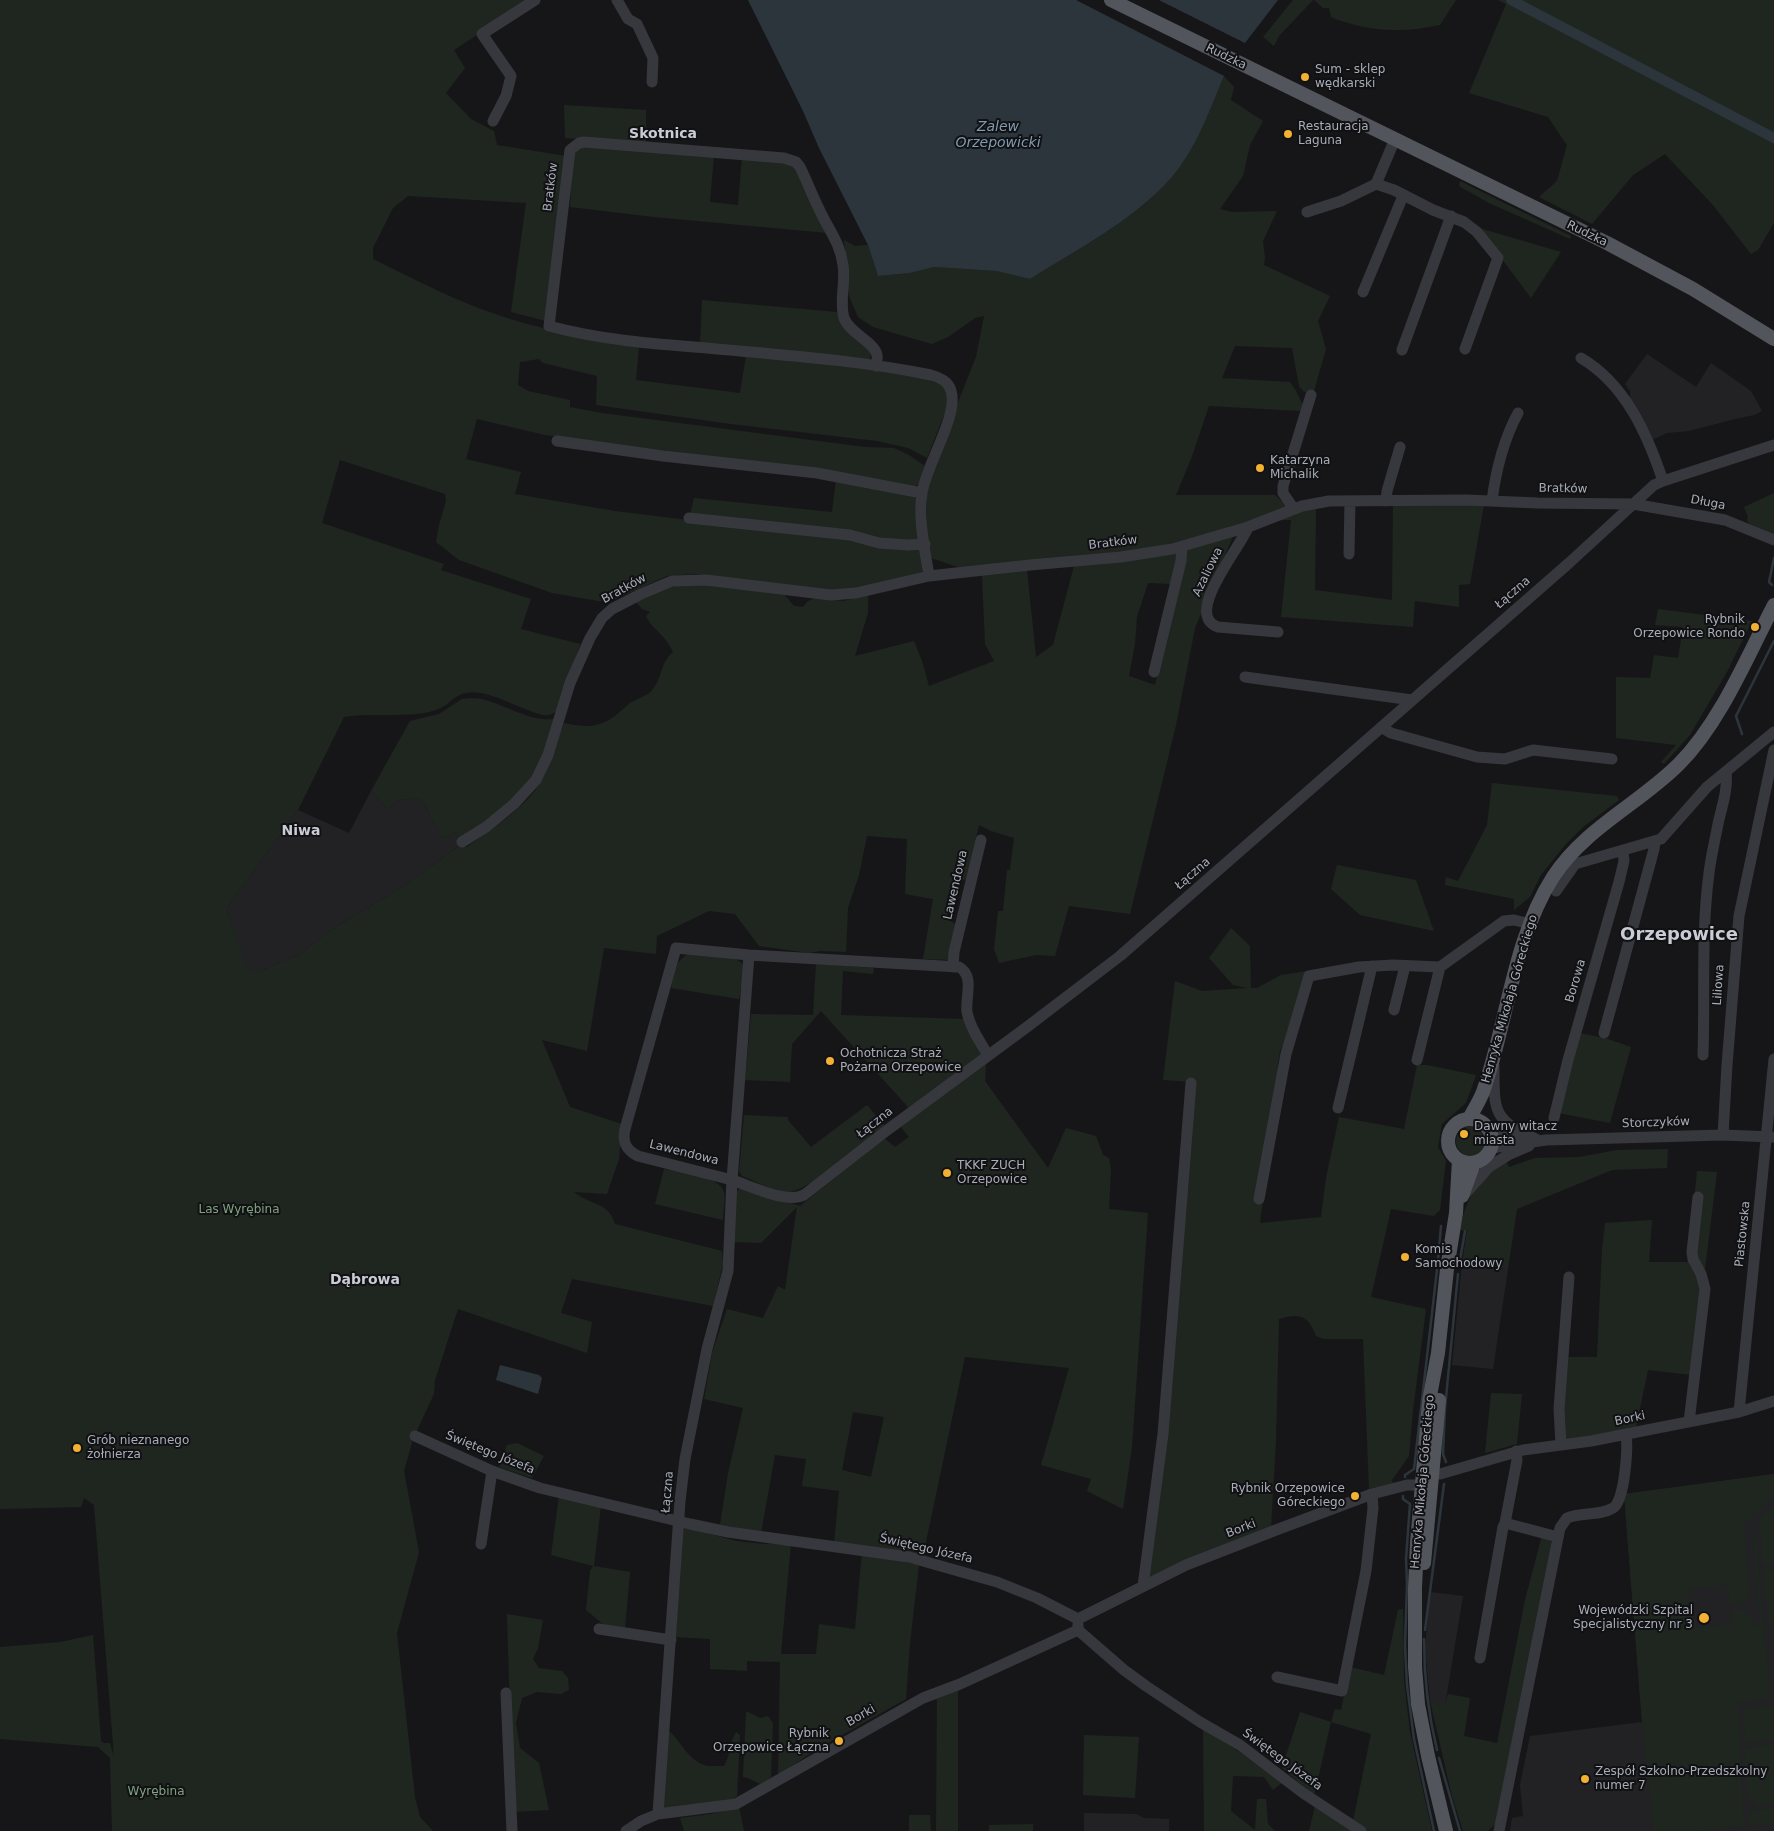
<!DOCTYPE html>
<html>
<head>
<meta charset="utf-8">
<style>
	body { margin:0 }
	canvas { display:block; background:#161618 }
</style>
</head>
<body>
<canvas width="1774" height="1831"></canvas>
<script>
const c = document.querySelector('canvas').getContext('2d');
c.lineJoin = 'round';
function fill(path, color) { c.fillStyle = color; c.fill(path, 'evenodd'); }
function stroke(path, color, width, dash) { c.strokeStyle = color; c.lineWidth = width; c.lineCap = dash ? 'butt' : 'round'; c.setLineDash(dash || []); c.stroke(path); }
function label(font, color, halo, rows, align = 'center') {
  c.font = font + ' "DejaVu Sans",sans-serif'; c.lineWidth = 4; c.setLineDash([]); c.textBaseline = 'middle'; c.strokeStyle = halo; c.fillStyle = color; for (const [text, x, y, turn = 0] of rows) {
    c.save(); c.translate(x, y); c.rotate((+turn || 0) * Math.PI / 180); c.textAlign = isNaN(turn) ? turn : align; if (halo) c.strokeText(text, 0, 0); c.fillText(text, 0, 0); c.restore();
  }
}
const built = new Path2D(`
	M1647,354L1696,387L1711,363L1751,391L1762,411L1754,415L1735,419L1689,431L1667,433L1652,440L1630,402V391L1625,384Z
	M371,791L388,809L398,800L421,798L442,838L457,832L459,846L404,886L328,932L300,954L260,971H247L226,909L298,810L349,833Z
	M1462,1264L1508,1269L1493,1369L1452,1365Z
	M1774,1474V1831H1510L1512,1818L1523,1816L1520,1785L1530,1736L1642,1722L1624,1494Z
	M1430,1592L1463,1596L1445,1705L1430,1701L1425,1648Z
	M1084,1813L1136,1814L1144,1818L1169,1819V1831H1084Z`);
const green = new Path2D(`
	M0,0H531L454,50L465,68L446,93L471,119L494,131L497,145L566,156L546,321L511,312L526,203L408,196L393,208L373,248V259C404,274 434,290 466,303C521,326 580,337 639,347L636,380L740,393L746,356L813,362L927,378L947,388L948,405L927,458L908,448L877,441L731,424L596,405L597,376L543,363L539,359L520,362L518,385L528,391L570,400V407L602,413L865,447L894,448L909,455L925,466L919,484L912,488L729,459L545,435L477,419L466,459L521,472L515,494L615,511L922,549L924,567L922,572L838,594L697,574L677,575L667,576L611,601H598L552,593L459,560L436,542L439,525L446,501L445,494L340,460L322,523L444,564L441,570L531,599L521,629L580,644L557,711C553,714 548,716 543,715C522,710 503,697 481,693C454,689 454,704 436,710C408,719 374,712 344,717L298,810L226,909L248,971H260L300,954L328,932L404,886L459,846L467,847C489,830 515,815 533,793C548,776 556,744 564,723C584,727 597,729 615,716C620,712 625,707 630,703C638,698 648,696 653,689C663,676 660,663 673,652C670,647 668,642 664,638C657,629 652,628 646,616L650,612L642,609L636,602L663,588L691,583L784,594L794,606L803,607L807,602L816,597L843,601L868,595V613L855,656L914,641L922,661L929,686L994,661L985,644L982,574L1027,570L1036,657L1053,645L1074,566L1179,550L1173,584L1148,583L1137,617L1135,644L1129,676L1155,685L1185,549L1233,536L1195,628L1176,725L1130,914L1069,906L1055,956L1036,955L999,963L994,949L998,911H1003L1007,870H1010L1014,838L991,831L979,825L966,879L954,884L947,917L957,926L950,960L923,959L933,899L905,894L907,839L867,836L859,875L848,908L846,952L820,951L809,953L759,946L735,914L709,911L657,936L656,954L604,948L587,1051L542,1040L570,1107L622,1124L619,1159L607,1194L574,1192C591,1206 608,1201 615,1224L722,1251L723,1264L713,1306L572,1279L561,1313L592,1322L587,1353L458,1309L435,1380L434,1394L413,1439L404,1471L419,1552L397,1633L415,1797L420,1817L433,1831H112L110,1758L98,1747L0,1739V1647L60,1642L93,1635L101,1741L103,1743H110L114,1757L94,1505L84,1498L81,1507L0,1509Z
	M1293,0H1313L1279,36L1274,46L1263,37Z
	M1314,0H1456L1440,25C1403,33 1367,32 1331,17L1329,8H1323Z
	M1498,0H1774V223L1758,250L1751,254L1712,204L1665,154L1633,175L1592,224L1539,197L1557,181L1567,145L1548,117L1469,93L1506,4Z
	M1224,76L1234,87L1231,100L1263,121L1250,145L1243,176L1220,209L1232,212L1277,211L1263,241L1265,258L1264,265L1330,296L1318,321L1326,349L1314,391L1304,392L1299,386L1292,348L1235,346L1222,378L1290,382L1296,391L1304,407L1300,411L1209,406L1191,459L1176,495H1275L1289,508L1242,525L1144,550L1092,554L961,568L931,558L927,537V486L932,468L976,357L984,316L975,318L948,337L932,344L873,327L858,317L849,296L846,275L844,240L855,246L868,245L878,276L910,273L934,267L996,271L1030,279C1079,248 1144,215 1179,168C1199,141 1211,107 1224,76Z
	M564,105L646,110V143L565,138Z
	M577,146L714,155L710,202L738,205L742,157L792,162L828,233L654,217L570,207L573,151Z
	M1460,181L1571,236L1570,239L1489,203L1459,186Z
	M1479,228L1561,252L1531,298Z
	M702,300L837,312L871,352L870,361L700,343Z
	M836,479L913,495L918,502L920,541L906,542L690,515L694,498L832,512Z
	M1774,493V535L1750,524L1747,521L1748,517L1744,507Z
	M1448,504L1484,505L1470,584L1459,585V607L1415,601L1413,627L1281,617L1291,520H1277L1292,513L1323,506L1316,509L1315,590L1392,600L1393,506Z
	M1658,609L1752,621L1727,672L1690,735L1664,764L1661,762L1676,745L1616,738V677L1650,678L1654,655L1678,658L1683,627L1655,625Z
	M462,699C468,698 475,698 482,699C506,705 529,722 555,719L538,772L516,798L458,841L457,832L442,838L421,798L398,800L388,809L371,791L410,721L439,714Z
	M1492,783L1617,796L1619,800L1583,827L1565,845L1541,875L1530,897L1514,910V899L1445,885L1446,877L1458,881L1487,825Z
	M1337,865L1416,880L1434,931L1360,915L1331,889Z
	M1231,928L1250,946L1251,988H1257L1281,975L1308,971L1287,1039L1280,1051L1278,1063L1277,1085L1260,1223L1321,1217L1326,1178L1339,1117L1404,1129L1417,1065H1427L1476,1075L1466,1103L1442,1124L1438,1147L1446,1161L1440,1210L1434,1216L1391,1209L1371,1297L1426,1309L1413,1410L1409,1456L1392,1480L1393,1484L1369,1489L1363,1339H1324L1316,1336C1308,1315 1300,1313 1279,1319L1276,1440L1271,1528L1147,1580L1192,1082L1163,1080L1175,981L1202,991L1247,988L1233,985L1209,958Z
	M691,953C703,954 742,953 744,968C745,977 740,990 739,999L671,988C675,971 673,961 691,953Z
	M816,964L874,968L873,974L843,971L841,1015L963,1019L985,1054L909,1108L821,1011L792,1044L790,1082L745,1080L751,1014L813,1015Z
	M1579,1033L1605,1038L1631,1047L1610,1123L1558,1113Z
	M986,1064L985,1081L1048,1168L1066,1128L1096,1136L1103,1155L1109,1158L1111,1170L1109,1209L1148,1213L1132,1447L1123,1509L1087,1491L1091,1479L1041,1465L1069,1368L965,1357L923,1556L834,1544L839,1491L802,1486L806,1459L775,1455L761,1533L720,1525L728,1473L743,1408L704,1399L712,1353L727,1309L763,1318L778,1286L785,1290L797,1207L761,1243L734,1242V1195L740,1188H745L800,1206L884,1138L895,1147L909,1137L900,1126ZM853,1412L884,1417L871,1477L842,1470Z
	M867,1105L886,1127C868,1140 805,1195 786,1192C771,1190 755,1181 742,1176L739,1171L744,1115L788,1117V1120L811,1147Z
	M1456 1141a15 15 0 1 1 30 0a15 15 0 1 1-30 0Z
	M1668,1149L1667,1168L1612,1170L1517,1209L1508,1269L1462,1264L1467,1230H1459C1468,1195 1477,1181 1506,1161L1509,1167L1535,1158L1579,1157L1617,1150Z
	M664,1169C679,1172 720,1176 724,1192C726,1200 723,1212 723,1220L655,1204Z
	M1697,1171L1717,1172L1692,1375L1648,1370L1636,1427L1563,1441L1565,1357H1597L1602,1250L1605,1223L1652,1220L1649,1262H1688Z
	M1491,1393L1522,1394L1517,1444L1485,1453Z
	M517,1443L544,1456L532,1478L499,1467L507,1445Z
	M1774,1474V1497L1748,1520L1744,1525L1750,1595L1745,1601L1731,1605L1728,1585L1689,1589L1694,1628L1732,1624L1731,1611L1742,1609L1751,1616L1755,1626L1760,1625L1752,1531L1754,1523L1771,1699L1738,1702L1744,1826L1700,1831H1654L1642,1722L1624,1494Z
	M559,1496L601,1506L594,1566L630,1572L625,1629L604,1625L586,1610L590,1571L593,1566L551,1555Z
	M1774,1505V1565L1763,1566L1759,1518Z
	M682,1526L736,1541L764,1544L791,1543L781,1654H816L819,1624L855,1629L862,1552L919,1565L910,1643L906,1699L812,1752L778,1776L780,1662L747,1661V1671L710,1669V1639L674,1637Z
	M1542,1535L1550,1538L1552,1545L1496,1823L1488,1831H1463L1452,1796L1430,1701L1445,1704L1448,1694L1470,1698L1464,1736L1497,1743L1525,1600Z
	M1774,1569V1626L1769,1627L1762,1570Z
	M1403,1609L1404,1681L1410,1732L1432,1831H1367L1353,1821L1371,1734L1331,1722L1314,1796L1282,1768L1300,1712L1331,1722L1335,1709L1341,1710L1350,1667L1384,1675L1398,1610Z
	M507,1614L543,1620L538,1648L533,1659L539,1668L562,1671L568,1678L569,1690L561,1694L537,1692L522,1698L516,1723L520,1748L539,1763L549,1810L513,1812Z
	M958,1689V1831H936L937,1699Z
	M1774,1705V1740L1745,1743L1743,1708Z
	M746,1711L760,1718L768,1716L773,1723L771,1777L762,1785L748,1778L743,1777Z
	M1203,1727L1283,1782L1273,1790L1264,1777L1233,1776L1231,1811L1255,1830L1257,1799H1266L1268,1824L1275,1831H1204Z
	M668,1730C681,1741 689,1762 707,1766C713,1766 719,1766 724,1766C731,1755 729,1743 736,1732L740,1735L737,1796L733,1800L663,1810Z
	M1084,1735L1139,1737L1135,1798L1083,1795Z
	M1774,1744V1803L1755,1805L1754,1799H1747L1744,1747Z
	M739,1806L744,1831H684L680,1818L711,1814Z
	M1315,1806L1353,1831H1309Z
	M1774,1808V1823L1749,1826L1748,1811Z
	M909,1815H930L931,1831H909Z
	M1033,1824V1831H989V1825Z`);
const water = new Path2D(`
	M748,0H1076L1224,76C1211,107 1199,141 1179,168C1144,215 1079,248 1030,279L996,271L934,267L910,273L878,276L868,245L819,148L803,111Z
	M1159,0H1278L1245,43Z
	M500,1365L539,1375L542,1378L538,1394L496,1380Z`);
const stream = new Path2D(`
	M1772,585L1769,582L1774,558
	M1742,734L1736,716L1774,641
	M1438,1260L1441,1226
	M1459,1266L1465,1231
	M1446,1462L1443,1454L1445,1408L1458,1274
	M1405,1477V1475L1414,1469L1437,1270
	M1403,1496V1499L1410,1504L1406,1559L1407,1584L1405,1646L1407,1685L1414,1739L1434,1831
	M1425,1630L1444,1484
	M1424,1639C1424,1676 1428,1713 1437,1750
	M1439,1758L1460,1831`);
const canal = new Path2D(`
	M1511,0L1774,138`);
const minor = new Path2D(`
	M617,0L628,19L637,24L653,58L652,82
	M493,121L506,96L511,76L482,34L535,0
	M1395,139L1376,184L1394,190L1433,210L1464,222L1477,232L1498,258L1465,349
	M1307,212L1341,201L1376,184
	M1363,292L1403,196
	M1402,350L1451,216
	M1581,358C1625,384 1647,433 1663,481
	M876,366C876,363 878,358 877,355C875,342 850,334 844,318C839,301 846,282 843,265C840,242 828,229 819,209C812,195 807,181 800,167L796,162L784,158L584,142L579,143L570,150L549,326C601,340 654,344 707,348C782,355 858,360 931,375C939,377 949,382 951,391C959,415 926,465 922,493C918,520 925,550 929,576
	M557,441L663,456L817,473L922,493
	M1386,501L1387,491L1400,447
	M1492,501C1496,469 1503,441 1518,413
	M1294,509L1283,493V486L1311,395
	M689,518L850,535L879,543L908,545L925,544
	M1248,527C1242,546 1182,615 1218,627L1278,632
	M1349,554L1350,501
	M1154,672L1181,561L1182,546
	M1245,677L1412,700
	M1381,727L1391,733L1477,757L1505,759L1533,750L1612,759
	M462,842L486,827L514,804L536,780L548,755L570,683L590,638L602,618L612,609L641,594L672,581L706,580L831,595L856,593L929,576L1030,565L1121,557L1172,549L1248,527L1302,506L1329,501L1466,500L1538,503L1633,504L1725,520L1774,540
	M1556,891L1575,864L1661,839L1707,787L1774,732
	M749,955L732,1180L638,1156C626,1150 622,1142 625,1129L676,948L749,955L959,967C975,976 965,997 967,1012C970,1027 980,1042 988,1055
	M953,967L954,952L981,840
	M1394,1010L1405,966
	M1604,1033L1654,849L1655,842
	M1703,1055C1705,995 1701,933 1709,873C1711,856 1715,840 1718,824C1722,806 1728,790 1726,772
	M1417,1060L1440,967
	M1494,1066C1494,1113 1493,1120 1538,1140
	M1338,1108L1372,966
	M1554,1118L1568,1060L1619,882L1624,861L1623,851
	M1491,1134L1524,1138
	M1723,1135L1727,1065L1739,916L1774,750
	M1491,1148L1546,1140L1723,1135L1772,1137
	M1465,1194L1489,1167L1508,1155L1529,1146
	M1259,1199L1286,1054L1309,976L1359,967L1393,965L1440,967L1504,921L1514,920L1530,924
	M1739,1412L1774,1059
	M1689,1422L1705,1289L1701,1274L1693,1259L1692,1252L1698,1197
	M415,1436L492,1471L540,1488L690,1524L728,1532L909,1557L997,1582L1037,1598L1078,1619
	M1561,1445L1559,1409L1569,1277
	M1516,1451L1517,1460L1505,1523L1558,1537
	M1425,1474H1440L1523,1450L1591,1441L1739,1412L1774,1401
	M481,1544L492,1471
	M1143,1586L1163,1434L1191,1083
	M1078,1619L1186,1565L1276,1530L1372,1494L1407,1485H1430
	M1078,1625V1630L1124,1670L1146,1686L1200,1722L1240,1745L1303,1793L1361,1831
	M599,1629L671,1640
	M1480,1658L1503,1527L1505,1523
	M1277,1677L1342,1691L1366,1571L1373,1508L1372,1494
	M506,1693L512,1831
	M658,1814L680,1501L685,1459L707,1349L728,1271L732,1180C751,1186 786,1204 804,1195L886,1131L1027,1027L1120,956L1569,563L1654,485L1663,481L1774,445
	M626,1831L641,1821L658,1814L736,1804L923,1698L960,1684L1078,1630
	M1499,1831L1560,1528L1567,1518C1581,1512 1600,1516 1613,1508C1625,1501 1628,1447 1626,1434`);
const major = new Path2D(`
	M1111,0L1607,243L1693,289L1774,339
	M1448 1141a22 22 0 1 1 44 0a22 22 0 1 1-44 0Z
	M1469,1119C1474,1109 1481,1099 1484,1089C1508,1019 1513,940 1553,877C1585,828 1639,804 1679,764C1720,723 1747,657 1774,605
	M1462,1196L1474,1163
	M1424,1563L1439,1400
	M1446,1831L1428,1756L1418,1704L1415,1667V1588L1417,1543L1429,1401L1438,1353L1447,1269L1456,1213L1459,1160`);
const markers = [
	[1305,77,5,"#f2b134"],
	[1288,134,5,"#f2b134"],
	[1260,468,5,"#f2b134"],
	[1755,627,5,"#f2b134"],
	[830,1061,5,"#f2b134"],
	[1464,1134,5,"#f2b134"],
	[947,1173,5,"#f2b134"],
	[1405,1257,5,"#f2b134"],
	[77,1448,5,"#f2b134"],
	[1355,1496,5,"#f2b134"],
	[1704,1618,6,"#f2b134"],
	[839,1741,5,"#f2b134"],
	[1585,1779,5,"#f2b134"]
];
const streetNames = [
	["Rudzka",1226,57,26],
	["Bratków",551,187,-83],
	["Rudzka",1587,234,26],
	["Bratków",1563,489,1],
	["Długa",1708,503,11],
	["Bratków",1113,543,-7],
	["Azaliowa",1208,572,-64],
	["Bratków",624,589,-29],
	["Łączna",1513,593,-41],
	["Łączna",1193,874,-41],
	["Lawendowa",956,885,-77],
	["Borowa",1576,981,-74],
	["Liliowa",1719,985,-86],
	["Henryka Mikołaja Góreckiego",1510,999,-74],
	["Łączna",875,1123,-38],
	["Storczyków",1656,1123,-2],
	["Lawendowa",684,1153,14],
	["Piastowska",1743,1234,-84],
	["Borki",1630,1419,-12],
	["Świętego Józefa",490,1453,22],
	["Henryka Mikołaja Góreckiego",1423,1482,-85],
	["Łączna",668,1492,-85],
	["Borki",1241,1529,-21],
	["Świętego Józefa",926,1549,13],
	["Borki",861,1716,-30],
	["Świętego Józefa",1282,1760,36]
];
const poiNames = [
	["Sum - sklep",1315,70],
	["wędkarski",1315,84],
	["Restauracja",1298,127],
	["Laguna",1298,141],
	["Katarzyna",1270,461],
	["Michalik",1270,475],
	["Rybnik",1745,620,"right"],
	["Orzepowice Rondo",1745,634,"right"],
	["Ochotnicza Straż",840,1054],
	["Pożarna Orzepowice",840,1068],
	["Dawny witacz",1474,1127],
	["miasta",1474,1141],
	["TKKF ZUCH",957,1166],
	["Orzepowice",957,1180],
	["Komis",1415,1250],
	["Samochodowy",1415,1264],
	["Grób nieznanego",87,1441],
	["żołnierza",87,1455],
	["Rybnik Orzepowice",1345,1489,"right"],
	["Góreckiego",1345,1503,"right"],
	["Wojewódzki Szpital",1693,1611,"right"],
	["Specjalistyczny nr 3",1693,1625,"right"],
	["Rybnik",829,1734,"right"],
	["Orzepowice Łączna",829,1748,"right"],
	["Zespół Szkolno-Przedszkolny",1595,1772],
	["numer 7",1595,1786]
];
const parkNames = [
	["Las Wyrębina",239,1210],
	["Wyrębina",156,1792]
];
const waterNames = [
	["Zalew",998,127],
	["Orzepowicki",998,143]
];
const neighbourhoodNames = [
	["Skotnica",663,134],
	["Niwa",301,831],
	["Dąbrowa",365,1280]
];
const districtNames = [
	["Orzepowice",1679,935]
];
fill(built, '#222225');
fill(green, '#1e261f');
fill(water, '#2c353c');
stroke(stream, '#2c353c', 2.5);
stroke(canal, '#2c353c', 10);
stroke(minor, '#37383d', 11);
stroke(major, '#53555c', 14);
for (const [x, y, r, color] of markers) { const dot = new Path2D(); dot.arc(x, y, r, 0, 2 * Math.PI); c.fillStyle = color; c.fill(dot); stroke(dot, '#111113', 2); }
label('12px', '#a8adb8', '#111113', streetNames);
label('12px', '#a8adb8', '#111113', poiNames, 'left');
label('12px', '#7fa381', '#111113', parkNames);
label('italic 14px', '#7f9bb3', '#111113', waterNames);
label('bold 14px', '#c9ccd4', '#111113', neighbourhoodNames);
label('bold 18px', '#c9ccd4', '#111113', districtNames);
</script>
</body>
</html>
